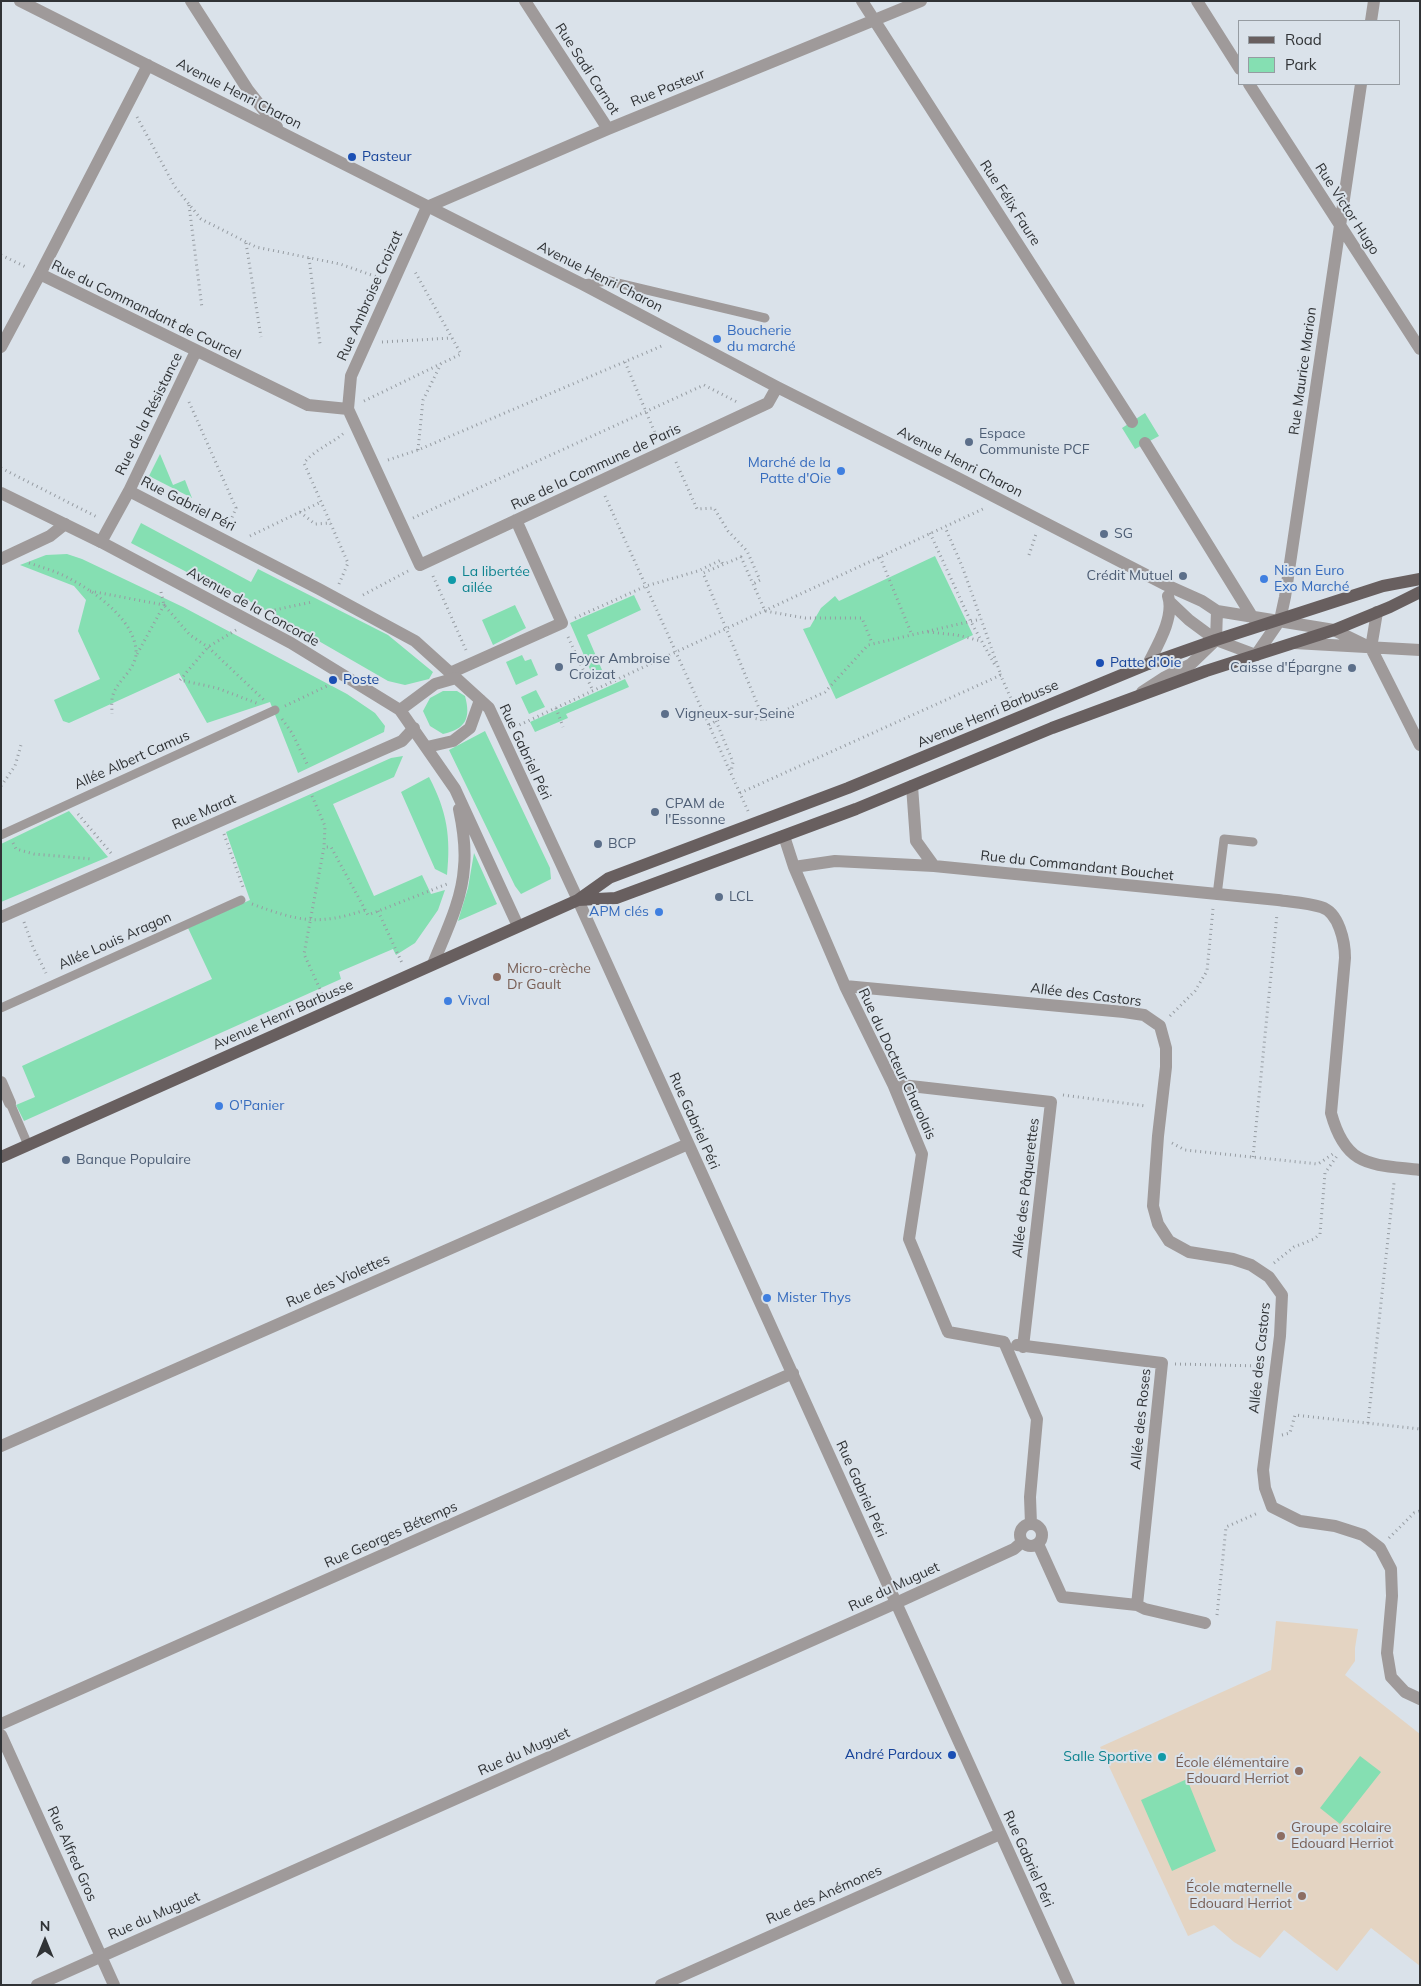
<!DOCTYPE html>
<html>
<head>
<meta charset="utf-8">
<style>
	body { margin:0 }
	#map { position:relative; width:1421px; height:1986px; overflow:hidden; background:#dae2ea; font-family:Mulish,sans-serif }
	canvas { display:block }
	.frame { position:absolute; inset:0; border:2px solid #303336; pointer-events:none }
	.legend { position:absolute; left:1238px; top:20px; width:162px; height:65px; box-sizing:border-box; background:#dae2ea; border:1px solid #969ca2; margin:0; padding:6px 9px; list-style:none; font-size:15px; color:#303336 }
	.legend li { display:flex; align-items:center; gap:10px; height:25px }
	.legend b { width:25px; border:1px solid #969ca2 }
	.north { position:absolute; left:20px; top:1916px; width:50px; height:50px; -webkit-text-stroke:4px #dae2ea; paint-order:stroke; rotate:0deg; font-size:14px; font-weight:700; line-height:20px; text-align:center; color:#303336 }
	.north::after { content:''; display:block; margin:auto; width:18px; height:22px; background:#303336; clip-path:polygon(50% 0,100% 100%,50% 72%,0 100%) }
</style>
</head>
<body>
<div id="map">
<canvas width="1421" height="1986"></canvas>
<div class="frame"></div>
<ul class="legend">
<li><b style="height:6px;background:#685f5f"></b>Road</li>
<li><b style="height:14px;background:#85dfb2"></b>Park</li>
</ul>
<div class="north">N</div>
</div>
<script>
const c = document.querySelector('canvas').getContext('2d');
c.lineJoin = 'round';
function fill(path, color) { c.fillStyle = color; c.fill(path, 'evenodd'); }
function stroke(path, color, width, dash) { c.strokeStyle = color; c.lineWidth = width; c.lineCap = dash ? 'butt' : 'round'; c.setLineDash(dash || []); c.stroke(path); }
function label(font, color, halo, rows, align = 'center') {
  c.font = font + ' Mulish,sans-serif'; c.lineWidth = 4; c.setLineDash([]); c.textBaseline = 'middle'; c.strokeStyle = halo; c.fillStyle = color; for (const [text, x, y, turn = 0] of rows) {
    c.save(); c.translate(x, y); c.rotate((+turn || 0) * Math.PI / 180); c.textAlign = isNaN(turn) ? turn : align; if (halo) c.strokeText(text, 0, 0); c.fillText(text, 0, 0); c.restore();
  }
}
const education = new Path2D(`
	M1276,1621L1358,1629L1355,1648V1661L1345,1675L1420,1734V1966L1371,1928L1337,1971L1284,1930L1260,1958L1234,1942L1214,1925L1188,1936L1100,1747L1271,1670Z`);
const green = new Path2D(`
	M1145,413L1159,436L1135,449L1122,428Z
	M160,454L173,485L185,480L192,498L149,476Z
	M141,523L251,582L258,569L388,635L433,672L429,679L405,685L388,681L232,591L229,594L131,543Z
	M67,554L82,559L183,607L347,694L375,713L385,726L384,732L298,773L270,702L207,723L179,673L69,723L63,721L54,700L100,679L78,631L86,600L74,586L20,565L46,555Z
	M935,556L973,635L836,699L803,629L810,627L821,608L835,596L839,601Z
	M634,595L641,610L587,635L605,677L595,681L570,623Z
	M515,605L526,628L493,645L482,620Z
	M522,655L525,661L531,659L538,675L516,685L506,662Z
	M625,679L629,687L566,714L568,718L535,732L530,722Z
	M536,690L545,707L529,714L521,697Z
	M443,691H457L465,696C471,718 466,729 443,734L430,726L423,711L430,698Z
	M485,731L550,868L551,879L521,894L515,886L449,750Z
	M403,756L394,777L333,804L374,896L422,875L431,894L445,890L438,910L415,943L396,955L393,949L339,972L341,979L24,1121L16,1105L35,1097L22,1066L212,979L188,928L250,900L226,832L391,758Z
	M429,777C447,811 451,837 447,875L435,869L401,792Z
	M69,811L108,857L1,902V844Z
	M474,853L497,904L458,921L468,888Z
	M1360,1756L1381,1772L1340,1824L1320,1808Z
	M1187,1779L1216,1851L1172,1871L1141,1800Z`);
const path = new Path2D(`
	M137,117L175,187L201,219L256,247L340,264L380,278
	M189,205L202,308
	M246,243L261,337
	M1,255L28,268
	M309,258L320,344
	M382,342L452,338
	M625,362L658,440
	M364,401L461,354L414,270
	M189,402L236,508L228,527
	M418,450L423,400L441,364
	M388,460L418,450L664,345
	M676,462L697,509L714,508L728,531L747,551L760,580L753,584
	M1,468L99,518
	M605,496L748,811
	M300,512L315,524L331,523
	M413,518L704,385L737,402
	M930,533L971,622L996,667
	M250,536L321,502
	M1029,555L1036,534
	M880,557L912,635
	M29,563C44,568 59,572 72,580C97,593 138,623 136,655C134,671 117,681 113,695C111,700 112,708 112,714
	M433,576L466,650
	M339,584L348,563L304,463C314,450 331,444 344,433
	M90,591L164,605L136,656
	M161,592L164,605L190,635L208,647L264,700
	M363,595L408,571
	M265,612L312,602
	M575,618L646,586L698,571L721,560L723,565
	M236,630L208,647L180,680L217,688L259,704
	M928,632L957,635L981,641
	M568,637L593,691
	M1000,674L1013,703
	M285,706L329,685
	M556,708L563,727
	M282,719L292,733L308,766
	M764,720L703,573L741,557L765,611L805,618H862L872,643
	M716,721L733,762L731,772
	M709,725L728,714L764,720L825,692L868,645L981,619
	M515,727L985,508
	M1,786L15,766L21,745
	M740,793L1001,675L962,566L945,527
	M312,796L325,826L324,847
	M78,814L111,853
	M224,834L243,887
	M13,843L16,849L34,854L92,859
	M252,904C298,921 318,926 365,910
	M378,911L402,963
	M24,922L33,947L46,973
	M324,998L304,954L324,847H331L368,915L447,884
	M1170,1016L1195,991L1207,971L1213,909
	M1063,1095L1146,1106
	M1172,1143L1185,1150L1318,1164L1333,1154
	M1253,1157L1277,914
	M1274,1263L1294,1247L1314,1239L1320,1234L1325,1173L1337,1156
	M1175,1364L1262,1366
	M1368,1423L1394,1183
	M1282,1435L1290,1433L1295,1415L1420,1429
	M1389,1538L1414,1513L1420,1511
	M1217,1615L1226,1527L1258,1513`);
const service = new Path2D(`
	M582,284L609,281L765,318
	M1,835L275,710
	M1217,895L1224,839L1253,842
	M1,1008L241,900
	M10,1103L28,1145`);
const minor = new Path2D(`
	M20,1L582,284L777,387L958,478L1164,584L1202,601L1217,611L1334,630L1371,648
	M191,1L248,90L277,127
	M525,1L608,129
	M862,1L1132,422
	M1197,1L1240,69
	M1371,21L1374,1
	M148,65L40,274L308,405L348,409
	M1249,84L1420,349
	M1,347L40,274
	M777,387L768,403L420,565L348,409L351,376L427,207L608,129L921,1
	M1145,443L1253,618
	M129,491L196,351
	M101,542L129,491L319,589L415,641L456,678
	M1,559L50,536L65,524
	M1170,602L1189,620L1216,640L1256,655L1280,620L1285,597L1361,84
	M1294,643L1420,650
	M1371,648L1420,745
	M1371,648L1377,612
	M1148,664C1157,646 1175,617 1168,596
	M450,673L562,623L516,520
	M1142,692L1165,677L1191,664L1216,640L1217,611
	M427,747L453,741L470,728L480,700
	M912,786L916,841L934,866
	M784,836L794,867L845,986L893,1084L922,1154L909,1239L948,1332L1004,1342L1037,1419L1030,1497L1031,1524
	M794,867L835,861L934,866L1278,900C1292,902 1308,903 1321,907C1339,912 1345,942 1345,958L1331,1113C1346,1168 1371,1164 1420,1170
	M578,900L1069,1985
	M1,917L402,741L414,728
	M845,986L1124,1012L1144,1015L1160,1026L1166,1048V1067L1158,1136L1153,1206L1158,1224L1169,1241L1189,1252L1233,1259L1251,1265L1269,1277L1282,1295L1280,1336L1263,1470L1265,1488L1272,1507L1300,1521L1335,1526L1363,1535L1380,1548L1391,1569L1392,1596L1387,1653L1391,1677L1405,1692L1420,1699
	M1,1082L10,1103
	M893,1084L1051,1102L1023,1347
	M1017,1345L1162,1363L1137,1605
	M1,1446L688,1144
	M1020 1535a11 11 0 1 1 22 0a11 11 0 1 1-22 0Z
	M1038,1544L1062,1597L1137,1605L1145,1609L1205,1623
	M1,1724L793,1373
	M1,1735L114,1985
	M37,1985L896,1603L1014,1549L1022,1542
	M661,1985L1000,1834`);
const tertiary = new Path2D(`
	M1,493L101,542L291,643L400,710L455,789L518,926
	M400,710L435,684L456,678L489,708L578,900
	M433,964C445,934 462,901 464,867C466,848 463,828 459,809`);
const primary = new Path2D(`
	M578,900L616,898L856,809L1052,728L1206,671L1334,630L1390,607L1420,592
	M1,1157L578,900L609,878L848,788L1148,664L1216,640L1383,586L1420,579`);
const markers = [
	[352,157,5,"#1a4fb4"],
	[717,339,5,"#3f7fe0"],
	[969,442,5,"#5c6f8a"],
	[841,471,5,"#3f7fe0"],
	[1104,534,5,"#5c6f8a"],
	[1183,576,5,"#5c6f8a"],
	[1264,579,5,"#3f7fe0"],
	[452,580,5,"#0f9aa8"],
	[1100,663,5,"#1a4fb4"],
	[559,667,5,"#5c6f8a"],
	[1352,668,5,"#5c6f8a"],
	[333,680,5,"#1a4fb4"],
	[665,714,5,"#5c6f8a"],
	[655,812,5,"#5c6f8a"],
	[598,844,5,"#5c6f8a"],
	[719,897,5,"#5c6f8a"],
	[659,912,5,"#3f7fe0"],
	[497,977,5,"#8d6e63"],
	[448,1001,5,"#3f7fe0"],
	[219,1106,5,"#3f7fe0"],
	[66,1160,5,"#5c6f8a"],
	[767,1298,5,"#3f7fe0"],
	[952,1755,5,"#1a4fb4"],
	[1162,1757,5,"#0f9aa8"],
	[1299,1771,5,"#8d6e63"],
	[1281,1836,5,"#8d6e63"],
	[1302,1896,5,"#8d6e63"]
];
const streetNames = [
	["Rue Sadi Carnot",587,69,57],
	["Rue Pasteur",668,88,-22],
	["Avenue Henri Charon",239,94,27],
	["Rue Félix Faure",1010,203,57],
	["Rue Victor Hugo",1347,209,57],
	["Avenue Henri Charon",600,277,27],
	["Rue Ambroise Croizat",370,296,-66],
	["Rue du Commandant de Courcel",146,310,26],
	["Rue Maurice Marion",1303,371,-82],
	["Rue de la Résistance",149,414,-64],
	["Avenue Henri Charon",960,462,27],
	["Rue de la Commune de Paris",596,467,-25],
	["Rue Gabriel Péri",188,504,27],
	["Avenue de la Concorde",253,607,29],
	["Avenue Henri Barbusse",988,714,-23],
	["Rue Gabriel Péri",525,752,65],
	["Allée Albert Camus",132,760,-24],
	["Rue Marat",204,812,-24],
	["Rue du Commandant Bouchet",1077,866,6],
	["Allée Louis Aragon",115,941,-24],
	["Allée des Castors",1086,995,7],
	["Avenue Henri Barbusse",283,1015,-24],
	["Rue du Docteur Charolais",897,1064,65],
	["Rue Gabriel Péri",694,1121,66],
	["Allée des Pâquerettes",1026,1188,-83],
	["Rue des Violettes",338,1281,-24],
	["Allée des Castors",1260,1358,-84],
	["Allée des Roses",1141,1419,-84],
	["Rue Gabriel Péri",861,1489,66],
	["Rue Georges Bétemps",391,1535,-24],
	["Rue du Muguet",894,1587,-25],
	["Rue du Muguet",524,1752,-24],
	["Rue Alfred Gros",72,1854,66],
	["Rue Gabriel Péri",1028,1859,66],
	["Rue des Anémones",824,1895,-24],
	["Rue du Muguet",154,1916,-24]
];
const transitNames = [
	["Pasteur",362,157],
	["Patte d'Oie",1110,663],
	["Poste",343,680],
	["André Pardoux",942,1755,"right"]
];
const shopNames = [
	["Boucherie",727,331],
	["du marché",727,347],
	["Marché de la",831,463,"right"],
	["Patte d'Oie",831,479,"right"],
	["Nisan Euro",1274,571],
	["Exo Marché",1274,587],
	["APM clés",649,912,"right"],
	["Vival",458,1001],
	["O'Panier",229,1106],
	["Mister Thys",777,1298]
];
const serviceNames = [
	["Espace",979,434],
	["Communiste PCF",979,450],
	["SG",1114,534],
	["Crédit Mutuel",1173,576,"right"],
	["Foyer Ambroise",569,659],
	["Croizat",569,675],
	["Caisse d'Épargne",1342,668,"right"],
	["Vigneux-sur-Seine",675,714],
	["CPAM de",665,804],
	["l'Essonne",665,820],
	["BCP",608,844],
	["LCL",729,897],
	["Banque Populaire",76,1160]
];
const cultureNames = [
	["La libertée",462,572],
	["ailée",462,588],
	["Salle Sportive",1152,1757,"right"]
];
const educationNames = [
	["Micro-crèche",507,969],
	["Dr Gault",507,985],
	["École élémentaire",1289,1763,"right"],
	["Edouard Herriot",1289,1779,"right"],
	["Groupe scolaire",1291,1828],
	["Edouard Herriot",1291,1844],
	["École maternelle",1292,1888,"right"],
	["Edouard Herriot",1292,1904,"right"]
];
fill(education, '#e4d4c2');
fill(green, '#85dfb2');
stroke(path, '#969ca2', 3, [1, 4]);
stroke(service, '#9f9a9a', 9);
stroke(minor, '#9f9a9a', 12);
stroke(tertiary, '#9f9a9a', 12);
stroke(primary, '#685f5f', 12);
for (const [x, y, r, color] of markers) { const dot = new Path2D(); dot.arc(x, y, r, 0, 2 * Math.PI); c.fillStyle = color; c.fill(dot); stroke(dot, '#dae2ea', 2); }
label('14px', '#303336', '#dae2ea', streetNames);
label('14px', '#164399', '#dae2ea', transitNames, 'left');
label('14px', '#366cbe', '#dae2ea', shopNames, 'left');
label('14px', '#4e5e75', '#dae2ea', serviceNames, 'left');
label('14px', '#0d838f', '#dae2ea', cultureNames, 'left');
label('14px', '#785e54', '#dae2ea', educationNames, 'left');
</script>
</body>
</html>
